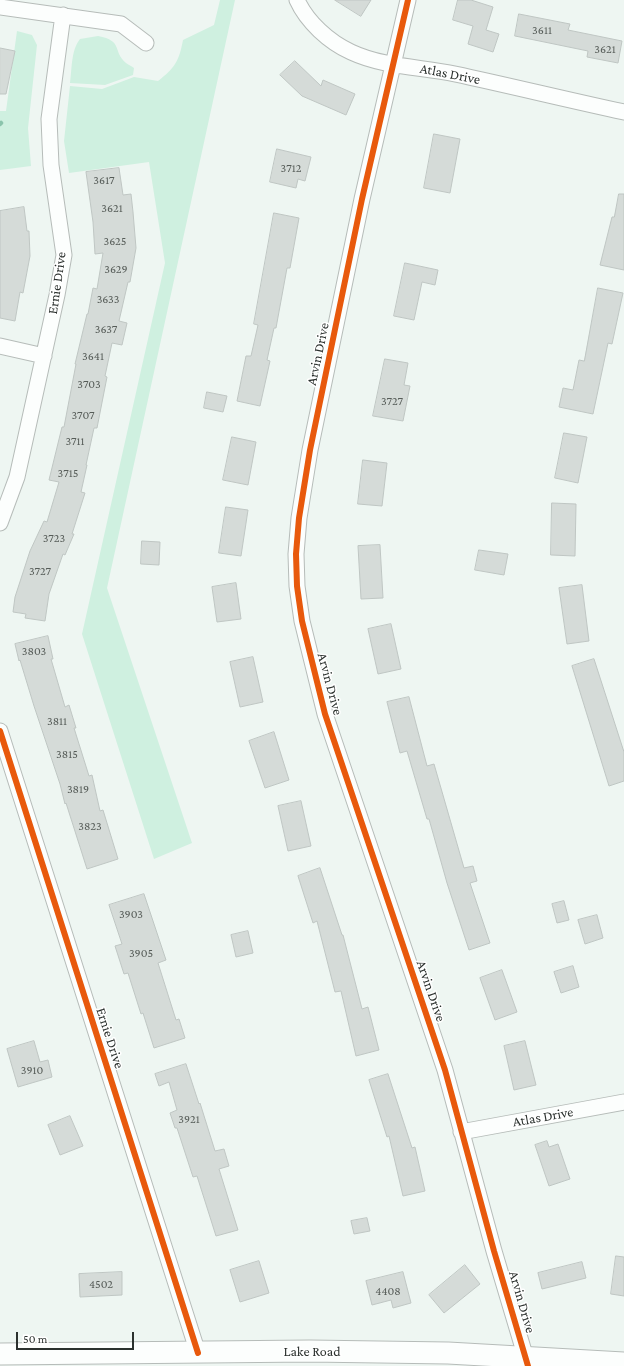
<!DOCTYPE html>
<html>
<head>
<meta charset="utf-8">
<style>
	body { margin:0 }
	#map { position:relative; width:624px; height:1366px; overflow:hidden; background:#eef6f2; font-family:"Crimson Pro",serif }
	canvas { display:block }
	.scale { position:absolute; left:16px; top:1332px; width:118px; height:18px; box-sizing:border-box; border:2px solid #2b312e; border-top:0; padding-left:5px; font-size:12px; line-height:14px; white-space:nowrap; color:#2b312e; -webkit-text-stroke:3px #fff; paint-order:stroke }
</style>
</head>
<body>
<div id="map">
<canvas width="624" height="1366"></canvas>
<div class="scale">50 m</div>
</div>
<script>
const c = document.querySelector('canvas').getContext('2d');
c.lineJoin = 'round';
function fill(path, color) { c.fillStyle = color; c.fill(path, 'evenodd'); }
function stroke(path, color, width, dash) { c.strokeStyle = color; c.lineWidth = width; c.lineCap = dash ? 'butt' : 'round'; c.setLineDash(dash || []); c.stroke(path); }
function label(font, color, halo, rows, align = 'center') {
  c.font = font + ' "Crimson Pro",serif'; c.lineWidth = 3; c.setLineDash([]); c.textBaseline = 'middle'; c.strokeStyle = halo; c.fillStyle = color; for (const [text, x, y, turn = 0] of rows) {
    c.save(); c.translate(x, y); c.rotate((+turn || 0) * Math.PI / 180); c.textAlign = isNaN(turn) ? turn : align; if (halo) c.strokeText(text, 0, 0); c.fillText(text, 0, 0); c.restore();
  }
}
const green = new Path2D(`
	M220,0H235L107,588L192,843L154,859L82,634L165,263L149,162L69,173L64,141L70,86L102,89L134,77L158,81C175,68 179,61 183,40L214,25Z
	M17,31L32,35L37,45L28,128L31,166L0,170V111H6Z
	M98,36C124,41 112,51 126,63C128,65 132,66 134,68L133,75L105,85L70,83C72,69 71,50 80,39Z`);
const stream = new Path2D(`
	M0,124L1,123`);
const building = new Path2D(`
	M335,0H371L361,16Z
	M458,0H471L493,7L486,30L499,34L493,52L468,44L473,26L453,20Z
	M519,14L570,24L568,30L622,41L618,63L587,57L588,51L515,36Z
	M0,48L15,51L6,94H0Z
	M295,61L321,86L323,80L355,94L346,115L302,96L280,75Z
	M434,134L460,139L450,193L424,188Z
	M277,149L311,157L305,181L298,179L296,188L270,182Z
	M119,168L123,195L131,194L133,212L136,248L130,282H128L119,321L127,323L122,345L112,343L105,376L107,377L97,428H94L86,465H87L81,492L85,493L72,534H74L65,555L63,554L49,594L45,621L25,618L26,614L13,612L15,597L30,551L44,521L47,522L59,482L49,480L62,427H64L76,364H75L87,314H88L93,288L97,289L103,253L95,254L93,222L86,172Z
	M619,194H624V270L600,265L612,217H614Z
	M24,207L27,231H29L30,256L23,293L20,292L15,321L0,318V211Z
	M274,213L299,218L290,268H287L276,328H274L267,360L270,361L260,406L237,401L246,356H251L258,325L254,324Z
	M405,263L438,270L435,285L422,282L414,320L394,316Z
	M598,288L623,293L612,344L608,343L593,414L559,407L563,388L573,390L579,360L584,361Z
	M385,359L408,363L404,385L410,386L403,421L373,416Z
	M207,392L227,396L223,412L204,408Z
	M564,433L587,437L578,483L555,478Z
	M232,437L256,442L248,485L223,480Z
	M363,460L387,463L382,506L358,504Z
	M552,503L576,504L575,556L551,555Z
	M226,507L248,510L241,556L219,553Z
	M142,541L160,542L159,565L141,564Z
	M380,545L383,598L361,599L358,546Z
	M479,550L508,554L504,575L475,570Z
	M236,583L241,619L217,622L212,587Z
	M582,585L589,641L567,644L559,588Z
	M391,624L401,669L378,674L368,629Z
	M48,636L53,659H51L65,707L69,705L76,728H74L89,776L92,775L100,811L103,810L118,859L87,869L66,803L65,804L60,784L34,706L20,660L19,661L15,644Z
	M253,657L263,702L240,707L230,662Z
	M594,659L624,752V781L609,786L572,666Z
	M409,697L427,766L434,764L464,868L473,866L477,881L470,883L490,943L469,950L447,883L429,819H427L407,751L400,753L387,702Z
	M274,732L289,780L265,788L249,741Z
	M301,801L311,846L288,851L278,806Z
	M320,868L342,935H343L362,1009L368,1007L379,1050L356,1056L341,991L335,992L317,921L313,923L298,876Z
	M144,894L166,960L158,963L176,1020L179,1019L185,1038L154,1048L143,1013L141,1014L128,973L124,974L115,946L122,944L109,905Z
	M564,901L569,920L557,923L552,904Z
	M597,915L603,938L585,944L578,920Z
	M248,931L253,953L236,957L231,935Z
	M573,966L579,987L561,993L554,972Z
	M502,970L517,1012L495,1020L480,978Z
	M34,1041L40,1062L48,1060L52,1077L18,1087L7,1049Z
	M525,1041L536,1085L514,1090L504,1046Z
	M186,1064L199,1104L200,1103L215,1151L224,1149L229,1166L219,1169L238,1230L216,1236L197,1176L193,1177L177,1128H175L170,1113L177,1110L169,1082L159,1086L155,1074Z
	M388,1074L412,1148L415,1147L425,1191L403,1196L389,1136L387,1137L369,1080Z
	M70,1116L83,1146L60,1155L48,1125Z
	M547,1141L549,1147L558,1144L570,1179L549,1186L535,1145Z
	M367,1218L370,1231L354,1234L351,1221Z
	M616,1256L624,1257V1296L611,1294Z
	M259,1261L269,1293L240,1302L230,1270Z
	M582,1262L586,1278L542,1289L538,1273Z
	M465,1265L480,1284L444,1313L429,1295Z
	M122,1272V1295L80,1297L79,1274Z
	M403,1272L411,1303L393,1308L391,1300L372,1305L366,1281Z`);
const street = new Path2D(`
	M297,0C307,22 329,42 351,52C383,67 421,67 455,74C511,86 568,100 624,112
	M408,0L362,199L310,450L299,518L296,554L297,586L302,621L325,714L445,1070L494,1251L528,1365
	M0,7L121,24L146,43
	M0,346L44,356
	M0,523L17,477L57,295L64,255L51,165L49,119L63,15
	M0,731L198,1353
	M461,1132L624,1102`);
const secondary = new Path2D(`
	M0,1354L310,1351L448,1353L624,1363`);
const cycleway = new Path2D(`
	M408,0L362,199L310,450L299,518L296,554L297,586L302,621L325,714L445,1070L494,1251L528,1366
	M0,731L198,1353`);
const numberNames = [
	["3611",542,30],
	["3621",605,49],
	["3712",291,168],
	["3617",104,180],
	["3621",112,208],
	["3625",115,241],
	["3629",116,269],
	["3633",108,299],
	["3637",106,329],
	["3641",93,356],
	["3703",89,384],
	["3727",392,401],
	["3707",83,415],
	["3711",75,441],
	["3715",68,473],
	["3723",54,538],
	["3727",40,571],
	["3803",34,651],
	["3811",57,721],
	["3815",67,754],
	["3819",78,789],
	["3823",90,826],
	["3903",131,914],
	["3905",141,953],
	["3910",32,1070],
	["3921",189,1119],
	["4502",101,1284],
	["4408",388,1291]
];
const streetNames = [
	["Atlas Drive",450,74,11],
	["Ernie Drive",57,283,-82],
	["Arvin Drive",318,354,-78],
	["Arvin Drive",330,684,75],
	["Arvin Drive",431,991,71],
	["Ernie Drive",110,1038,72],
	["Atlas Drive",543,1117,-10],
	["Arvin Drive",522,1302,74],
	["Lake Road",312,1352]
];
fill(green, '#cff0e0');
stroke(stream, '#8bc4ac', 4.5);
fill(building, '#d5dbd8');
stroke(building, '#bfc6c3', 1);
stroke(street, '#b6bcb9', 17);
stroke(secondary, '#b6bcb9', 23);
stroke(street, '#fcfefd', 15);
stroke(secondary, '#fcfefd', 21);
stroke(cycleway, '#e8590c', 6);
label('12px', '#565c58', null, numberNames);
label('14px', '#2b312e', '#fff', streetNames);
</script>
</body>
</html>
